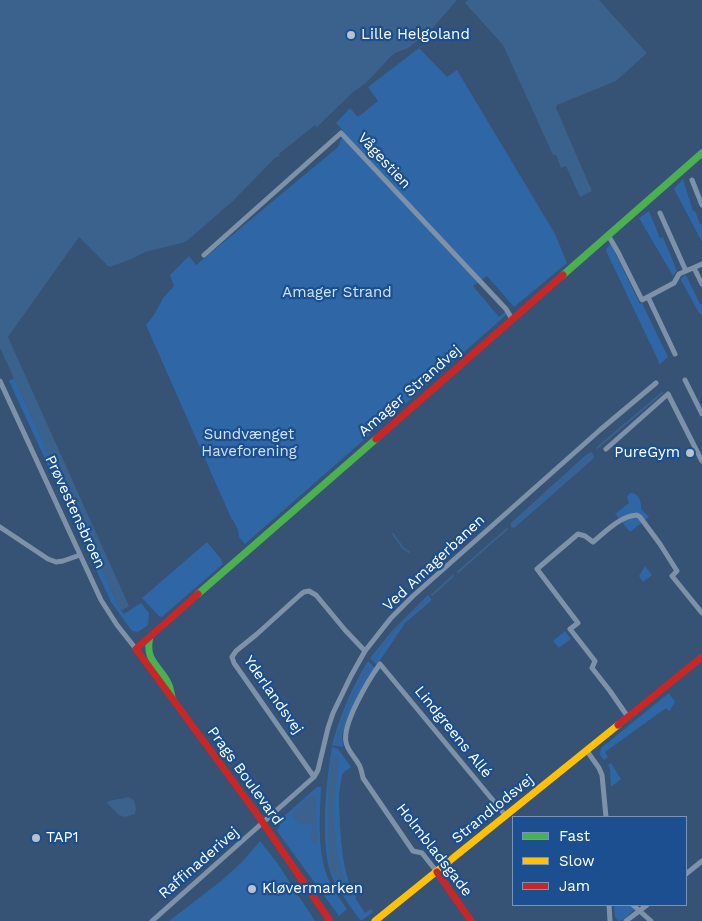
<!DOCTYPE html>
<html>
<head>
<meta charset="utf-8">
<style>
	body { margin:0 }
	#map { position:relative; width:702px; height:921px; overflow:hidden; background:#365274; font-family:"Work Sans",sans-serif }
	canvas { display:block }
	.legend { position:absolute; left:512px; top:816px; width:175px; height:90px; box-sizing:border-box; background:#1b4f8f; border:1px solid #7695bc; margin:0; padding:6px 9px; list-style:none; font-size:15px; color:#fff }
	.legend li { display:flex; align-items:center; gap:10px; height:25px }
	.legend b { width:25px; border:1px solid #7695bc }
</style>
</head>
<body>
<div id="map">
<canvas width="702" height="921"></canvas>
<ul class="legend">
<li><b style="height:6px;background:#4caf50"></b>Fast</li>
<li><b style="height:6px;background:#ffc107"></b>Slow</li>
<li><b style="height:6px;background:#c62828"></b>Jam</li>
</ul>
</div>
<script>
const c = document.querySelector('canvas').getContext('2d');
c.lineJoin = 'round';
function fill(path, color) { c.fillStyle = color; c.fill(path, 'evenodd'); }
function stroke(path, color, width, dash) { c.strokeStyle = color; c.lineWidth = width; c.lineCap = dash ? 'butt' : 'round'; c.setLineDash(dash || []); c.stroke(path); }
function label(font, color, halo, rows, align = 'center') {
  c.font = font + ' "Work Sans",sans-serif'; c.lineWidth = 4.5; c.setLineDash([]); c.textBaseline = 'middle'; c.strokeStyle = halo; c.fillStyle = color; for (const [text, x, y, turn = 0] of rows) {
    c.save(); c.translate(x, y); c.rotate((+turn || 0) * Math.PI / 180); c.textAlign = isNaN(turn) ? turn : align; if (halo) c.strokeText(text, 0, 0); c.fillText(text, 0, 0); c.restore();
  }
}
const green = new Path2D(`
	M419,48L447,77L457,70L555,234L567,263L514,307L487,276L473,286L499,317L505,312L506,315L447,367L441,361L432,369L438,375L245,544L239,537L238,530L233,520H232L146,325L154,315L163,298L174,286L170,275L189,256L196,265L338,147L344,132L336,123L350,108L358,117L378,101L368,87Z
	M683,179L693,211H695L700,224H702V242L674,189Z
	M649,211L660,238L663,237L677,271L673,276L639,218Z
	M611,244L640,304L642,303L668,357L659,365L658,360L607,253L606,249Z
	M686,275L700,304H701L702,305V315L700,313H699L681,280L682,277Z
	M14,378L121,611L124,614L141,603L149,613L148,625L138,632L132,631L111,602L9,381Z
	M591,452L593,454L594,458L514,528L511,527V523L587,454Z
	M630,493C638,492 642,502 641,509L649,517L630,532L615,514L629,503L627,497Z
	M207,542L221,559L223,564L164,615L162,617L159,616L142,598Z
	M645,566L652,575L643,582L639,576Z
	M428,595L432,600L405,623L377,665L370,658L391,632Z
	M565,631L571,639L559,648L553,641Z
	M368,661L375,668L368,677L355,701L342,735L343,747L332,745C340,715 352,687 368,661Z
	M669,693L675,702L670,710L669,711L666,708L605,752L608,757L604,760L600,755L601,748Z
	M332,747L338,749L351,767L344,772L342,775C341,783 339,791 339,798C339,807 340,816 340,825C342,850 343,875 356,897L355,898L365,913L371,909L373,912L361,921C351,908 341,894 333,879C327,866 326,851 325,837C324,806 327,778 332,747Z
	M611,763L621,779L611,787L610,769L608,765Z
	M317,787H321C320,816 317,848 327,876C332,888 340,899 347,909L339,916L277,831L280,825L282,818Z
	M260,841L278,864L315,921H169L221,881L242,862Z
	M614,905H631L635,909L623,920L618,921L615,917Z`);
const water = new Path2D(`
	M0,0H457L430,31L420,39L408,48L395,53L389,58L384,64L366,83L353,92L317,127L315,125L279,154L280,156L276,157L233,201L188,240L182,243L145,252L134,258L110,267L108,266L79,237L8,337L129,606L121,611L0,348Z
	M468,0H599L646,52V54L616,81L557,105L556,108L592,191L580,197L566,166L561,168L556,155H553L503,45L465,3Z
	M591,453L592,454L593,457L514,526L511,527V524Z
	M333,754L338,756C340,768 336,782 335,794C333,823 335,856 346,883L343,884H341L331,869L328,840V789Z
	M313,794L316,795V815L317,843V844L314,845L310,835L313,829L312,824H300L294,818L293,813Z
	M128,797L134,800L136,808L135,814L125,817L119,815L107,803L109,801Z`);
const stream = new Path2D(`
	M597,448L662,393
	M393,534L403,548L409,552
	M458,572L507,529
	M432,595L453,576
	M373,660L395,630L407,617L428,599
	M336,744L347,708L356,689L369,668`);
const street = new Path2D(`
	M692,180L702,205
	M608,235L618,252L642,300L674,283L679,274L686,271L660,213
	M204,255L341,133L506,309L512,319
	M694,268L702,284
	M686,271L702,264
	M648,297L675,354
	M685,380L702,414
	M0,381L101,600L117,625L136,649
	M606,449L668,394L702,461
	M0,527L48,559L56,562L63,561L80,555
	M628,717L610,691L592,668L595,661L570,629L578,623L537,569L578,534L585,536L593,542C605,532 620,516 637,515L640,517L660,544L677,571L672,576L702,613
	M587,751L599,768L602,775L606,817
	M314,777L234,663L232,657L236,651L257,634L300,595L304,592L309,591L316,595L345,630L365,651
	M437,872L422,853L413,851L363,778C362,773 361,767 358,763C354,756 347,750 346,742C342,724 369,679 380,664L506,816
	M686,874L702,861
	M609,905L610,921
	M633,905L651,921
	M152,921L314,777L318,770L328,728L333,713L351,676L365,651L391,618L413,596L600,430L656,383
	M626,921L647,905`);
const fast = new Path2D(`
	M563,275L702,153
	M198,594L376,439
	M150,637C144,662 161,666 169,685C171,689 171,693 172,697`);
const slow = new Path2D(`
	M375,921L618,725`);
const jam = new Path2D(`
	M376,439L563,275
	M198,594L136,649L257,814L330,921
	M618,725L702,657
	M437,872L471,921`);
const markers = [
	[351,35,5,"#b9c2ce"],
	[690,453,5,"#b9c2ce"],
	[36,838,5,"#b9c2ce"],
	[252,889,5,"#b9c2ce"]
];
const poiNames = [
	["Lille Helgoland",361,35],
	["PureGym",680,453,"right"],
	["TAP1",46,838],
	["Kløvermarken",262,889]
];
const streetNames = [
	["Vågestien",384,161,47],
	["Amager Strandvej",410,391,-41],
	["Prøvestensbroen",75,512,65],
	["Ved Amagerbanen",434,563,-43],
	["Yderlandsvej",273,695,55],
	["Lindgreens Allé",453,732,51],
	["Prags Boulevard",245,776,54],
	["Strandlodsvej",493,809,-39],
	["Holmbladsgade",434,850,52],
	["Raffinaderivej",199,863,-41]
];
const parkNames = [
	["Amager Strand",337,293],
	["Sundvænget",249,435],
	["Haveforening",249,452]
];
fill(green, '#2f66a5');
fill(water, '#3b618d');
stroke(stream, '#3b618d', 2);
stroke(street, '#7d92a8', 5);
stroke(fast, '#4caf50', 7);
stroke(slow, '#ffc107', 7);
stroke(jam, '#c62828', 7);
for (const [x, y, r, color] of markers) { const dot = new Path2D(); dot.arc(x, y, r, 0, 2 * Math.PI); c.fillStyle = color; c.fill(dot); stroke(dot, '#1b4f8f', 2); }
label('15px', '#fff', '#1b4f8f', poiNames, 'left');
label('15px', '#fff', '#1b4f8f', streetNames);
label('15px', '#cfe3fa', '#1b4f8f', parkNames);
</script>
</body>
</html>
